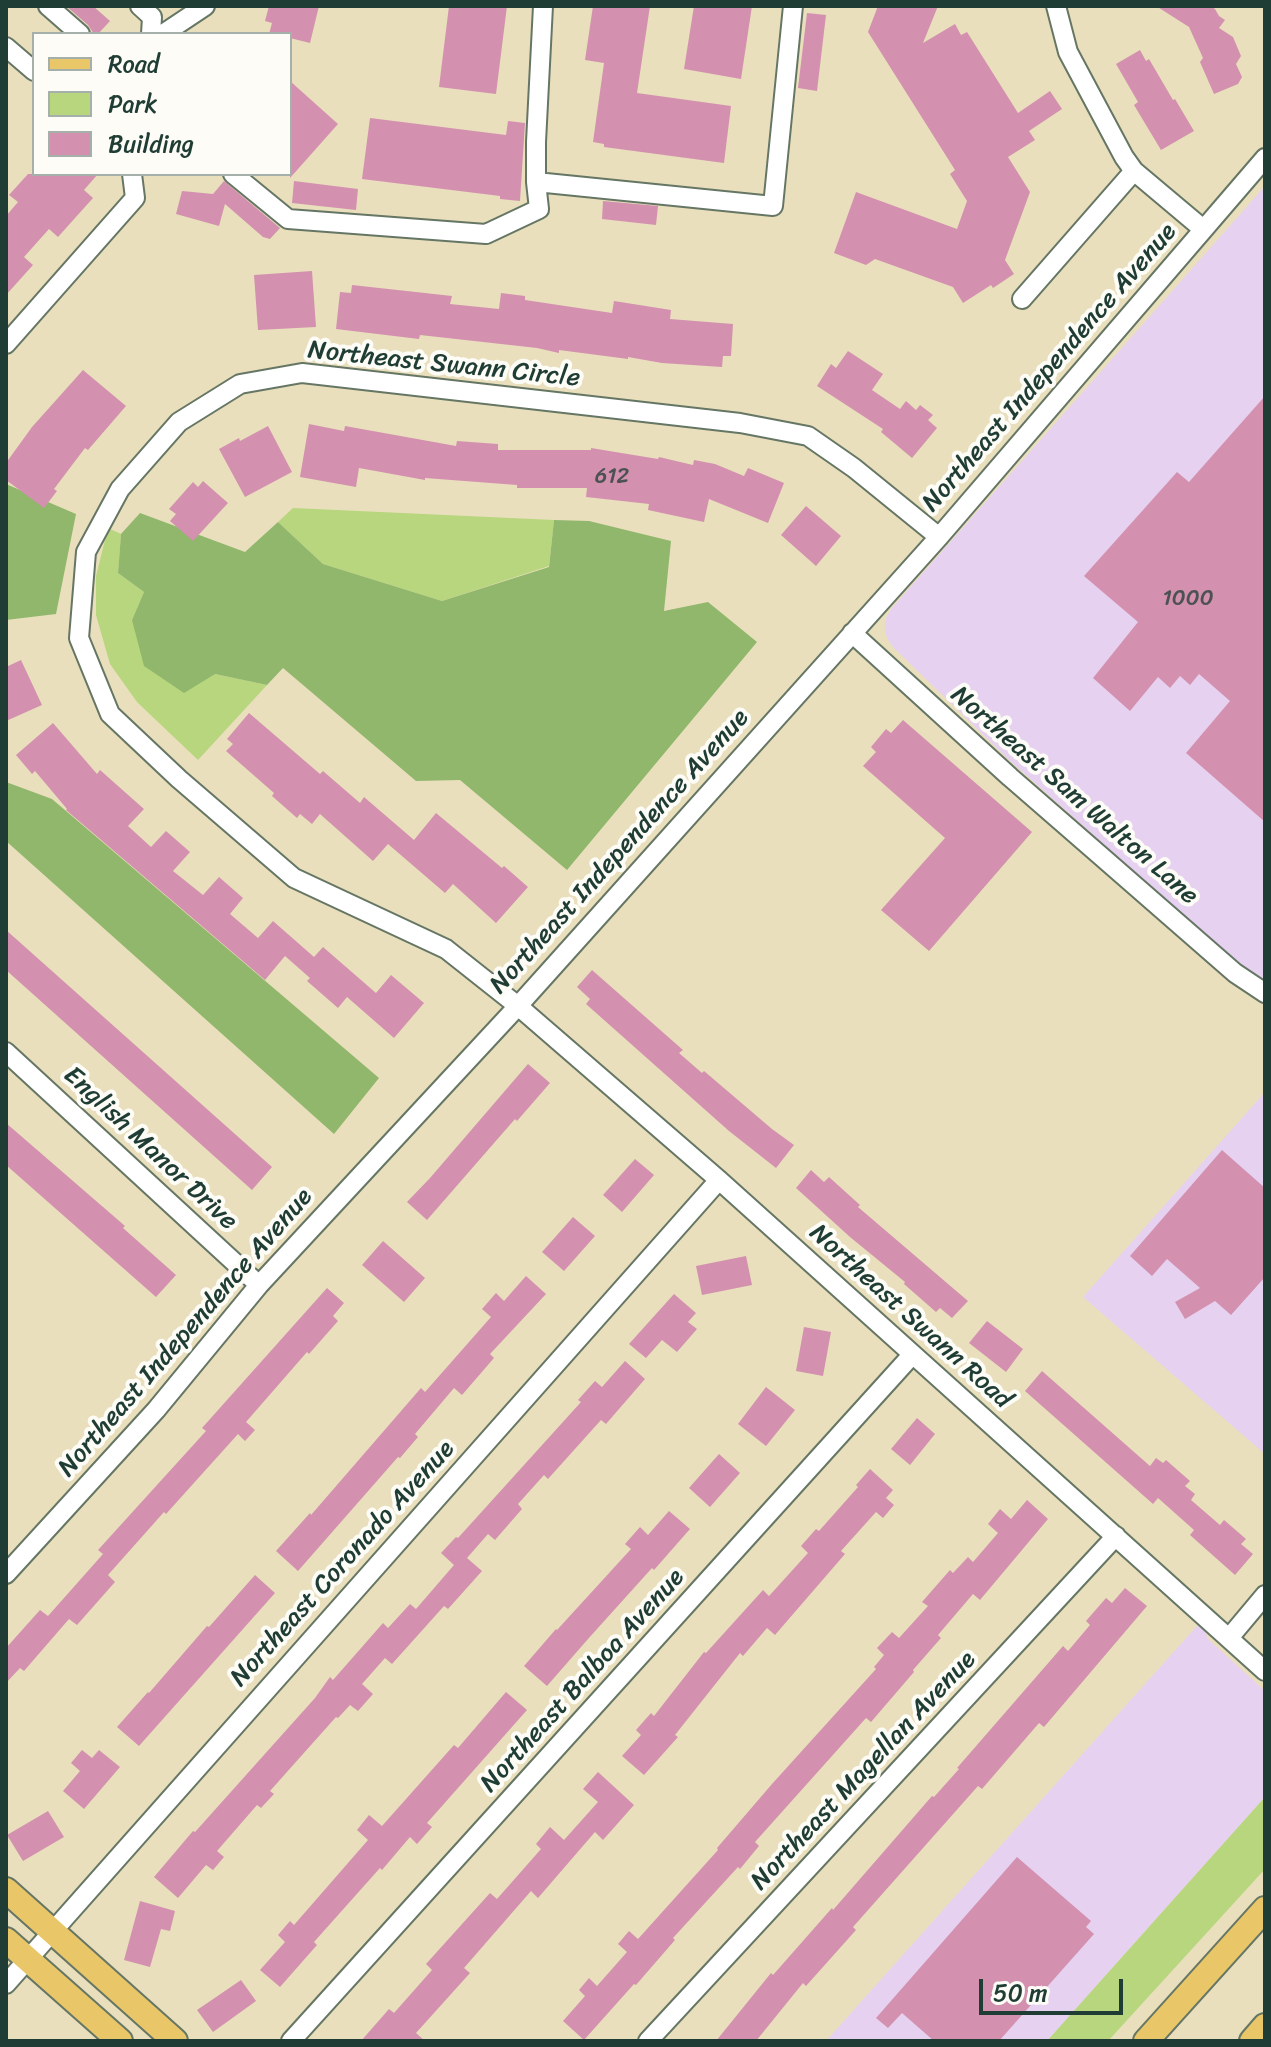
<!DOCTYPE html>
<html>
<head>
<meta charset="utf-8">
<style>
	body { margin:0 }
	#map { position:relative; width:1271px; height:2047px; overflow:hidden; background:#e9dfbc; font-family:Sriracha,sans-serif }
	canvas { display:block }
	.frame { position:absolute; inset:0; border:8px solid #1f3d34; pointer-events:none }
	.legend { position:absolute; left:32px; top:32px; width:260px; height:144px; box-sizing:border-box; background:#fdfcf7; border:2px solid #a4b0a9; margin:0; padding:10px 14px; list-style:none; font-size:24px; color:#1f3d34 }
	.legend li { display:flex; align-items:center; gap:16px; height:40px }
	.legend b { width:40px; border:2px solid #a4b0a9 }
	.scale { position:absolute; left:979px; top:1979px; width:144px; height:36px; box-sizing:border-box; border:4px solid #1f3d34; border-top:0; padding-left:10px; font-size:24px; line-height:28px; white-space:nowrap; color:#1f3d34; -webkit-text-stroke:6px #fdfcf7; paint-order:stroke }
</style>
</head>
<body>
<div id="map">
<canvas width="1271" height="2047"></canvas>
<div class="frame"></div>
<ul class="legend">
<li><b style="height:10px;background:#e9c769"></b>Road</li>
<li><b style="height:22px;background:#b7d67d"></b>Park</li>
<li><b style="height:22px;background:#d391af"></b>Building</li>
</ul>
<div class="scale">50 m</div>
</div>
<script>
const c = document.querySelector('canvas').getContext('2d');
c.lineJoin = 'round';
function fill(path, color) { c.fillStyle = color; c.fill(path, 'evenodd'); }
function stroke(path, color, width, dash) { c.strokeStyle = color; c.lineWidth = width; c.lineCap = dash ? 'butt' : 'round'; c.setLineDash(dash || []); c.stroke(path); }
function label(font, color, halo, rows, align = 'center') {
  c.font = font + ' Sriracha,sans-serif'; c.lineWidth = 8; c.setLineDash([]); c.textBaseline = 'middle'; c.strokeStyle = halo; c.fillStyle = color; for (const [text, x, y, turn = 0] of rows) {
    c.save(); c.translate(x, y); c.rotate((+turn || 0) * Math.PI / 180); c.textAlign = isNaN(turn) ? turn : align; if (halo) c.strokeText(text, 0, 0); c.fillText(text, 0, 0); c.restore();
  }
}
const built = new Path2D(`
	M1265,186V980L1235,961L1009,760L893,647L887,638L885,628L886,618L891,609Z
	M1265,1092V1454L1083,1297Z
	M1204,1618L1207,1638L1265,1691V1797L1047,2041H826Z`);
const green = new Path2D(`
	M293,508L554,520L549,566L442,601L323,564L278,522Z
	M108,528L121,534L118,573L144,592L132,620L215,674L267,685L198,760L137,702L110,664L96,615V576Z
	M1265,1797V1869L1108,2041H1047Z`);
const forest = new Path2D(`
	M6,484L76,514L56,614L6,620Z
	M140,513L245,552L278,522L323,564L442,601L549,567L554,520L589,521L671,541L664,611L708,602L757,642L567,870L460,780L416,781L283,668L267,685L215,674L184,693L144,666L132,620L144,592L118,573L121,534Z
	M6,782L52,799L379,1078L334,1134L6,841Z`);
const building = new Path2D(`
	M66,6H93L110,21L98,34H94L88,25Z
	M269,6H319L310,43L290,38V34H269L272,23L265,21Z
	M449,6H507L496,94L439,87Z
	M593,6H650L637,93L731,106L724,163L604,147V144L593,142L604,63L585,60Z
	M694,6H752L741,79L684,69Z
	M878,6H938L923,43L955,24L961,35L967,32L1018,113L1050,91L1062,109L1029,131L1035,140L1008,157L1030,192L1005,260L1014,274L993,288L991,285L963,303L953,287L875,259L866,265L834,253L856,192L957,229L967,201L950,174L955,170L868,32Z
	M1156,6H1211L1215,9L1219,16L1225,20L1219,28L1233,37L1241,56L1236,64L1242,77L1238,84L1214,94L1200,62L1203,58L1189,27Z
	M807,13L826,15L817,91L798,88Z
	M1140,50L1146,61L1149,59L1173,100L1175,99L1194,131L1161,150L1134,105L1138,102L1116,64Z
	M290,81L338,124L290,178Z
	M370,118L506,135L508,121L525,123L520,201L500,199V196L362,179Z
	M28,174H98L84,190L93,198L58,237L49,229L24,257L33,265L6,295V216L18,202L9,195Z
	M224,181L280,228L270,239L263,237L225,204L219,226L176,214L182,191L213,194Z
	M294,181L358,189L356,210L292,203Z
	M603,201L658,206L656,225L602,219Z
	M312,271L316,327L258,330L254,275Z
	M352,285L452,296L450,304L499,309L501,293L525,296V300L612,313L614,301L671,310L670,319L733,324L731,356H723L722,367L662,363L628,357V359L559,350V353L537,348L420,335L419,339L336,329L340,292L351,293Z
	M848,351L883,374L872,390L900,409L906,401L916,410L920,405L933,415L928,420L937,428L912,458L881,432L883,429L817,386L831,364L836,368Z
	M83,370L126,406L88,450L85,448L54,489L57,491L44,508L6,480V463L32,427Z
	M1265,396V822L1186,753L1230,701L1199,674L1190,685L1180,676L1170,688L1158,677L1130,711L1093,678L1138,622L1084,576L1177,472L1189,482Z
	M309,424L344,431L345,426L456,446L457,441L498,444V450H591V448L658,459L659,457L693,465L694,460L715,464L744,476L748,468L784,483L768,523L709,499L704,522L648,510L649,504L586,497L587,488H517V485L425,478V480L359,468L356,487L300,477Z
	M268,426L292,472L245,497L219,449L239,438L240,441Z
	M203,481L228,503L193,541L170,521L176,514L169,509L193,482L198,487Z
	M806,506L841,536L816,566L781,535Z
	M21,660L42,705L6,721V667Z
	M249,713L320,774L323,771L360,803L364,797L414,840L436,813L502,868L504,866L528,887L496,923L453,884L445,893L388,844L373,861L320,814L312,824L300,814L297,818L272,796L274,793L226,751L233,744L227,739Z
	M903,720L1032,832L929,951L881,910L945,838L863,766L876,752L871,747L886,729L891,733Z
	M53,723L97,774L100,770L144,809L128,826L151,847L166,831L190,852L173,871L203,895L219,877L243,898L230,914L258,938L273,921L314,957L323,947L376,993L391,975L424,1003L394,1038L347,997L338,1008L307,981L310,978L285,956L265,980L66,810L67,809L35,771L32,774L16,755Z
	M6,930L272,1167L252,1190L6,970Z
	M592,970L683,1050L679,1053L702,1073L704,1071L772,1129L794,1145L776,1168L729,1131L586,1004L590,999L577,987Z
	M528,1064L550,1083L517,1121L515,1119L427,1220L407,1202L430,1178Z
	M6,1123L125,1226L123,1228L176,1275L156,1297L6,1165Z
	M1222,1150L1265,1188V1277L1231,1315L1215,1301L1185,1319L1175,1302L1200,1288L1167,1259L1152,1276L1130,1256Z
	M635,1159L654,1175L622,1212L603,1195Z
	M811,1170L824,1182L829,1177L860,1205L858,1207L968,1301L952,1318L940,1308L936,1312L904,1284L905,1282L850,1237L796,1188Z
	M573,1217L595,1236L564,1271L542,1252Z
	M383,1241L425,1278L404,1302L362,1265Z
	M746,1256L752,1285L702,1295L696,1266Z
	M526,1276L546,1294L490,1354L494,1358L462,1395L454,1388L415,1434L418,1437L400,1458L398,1457L298,1571L276,1551L310,1513L311,1515L421,1388L425,1392L491,1317L482,1309L496,1293L504,1301Z
	M327,1288L344,1303L333,1316L338,1321L309,1354L307,1352L246,1422L255,1430L245,1441L238,1434L166,1514L164,1512L108,1575L115,1582L77,1625L69,1619L24,1671L20,1668L6,1683V1648L40,1610L48,1616L103,1554L98,1550L206,1431L202,1428Z
	M674,1294L696,1313L688,1322L697,1329L677,1352L662,1340L646,1358L629,1344Z
	M987,1321L1023,1349L1006,1372L969,1343Z
	M804,1327L831,1332L823,1376L796,1371Z
	M625,1361L645,1379L606,1424L601,1420L548,1479L544,1475L518,1504L522,1509L495,1540L488,1534L467,1558L482,1571L448,1609L444,1606L392,1664L385,1658L362,1684L373,1694L358,1711L350,1705L338,1718L336,1717L270,1791L274,1794L261,1808L257,1805L217,1851L224,1857L213,1870L206,1865L178,1898L154,1877L193,1831L195,1832L315,1698L330,1677L333,1680L383,1623L388,1628L410,1604L416,1609L454,1565L441,1553L456,1537L458,1538L581,1402L578,1400L595,1381L602,1387Z
	M1042,1371L1150,1466L1156,1458L1163,1463L1166,1460L1190,1481L1185,1486L1195,1494L1191,1500L1220,1525L1224,1520L1246,1539L1241,1544L1253,1554L1235,1575L1190,1535L1194,1530L1158,1498L1153,1504L1025,1391Z
	M766,1387L795,1410L766,1446L738,1424Z
	M917,1418L935,1434L910,1465L891,1449Z
	M719,1454L740,1473L710,1507L689,1488Z
	M870,1469L893,1490L886,1498L894,1505L883,1518L876,1512L841,1551L845,1554L775,1635L767,1628L743,1656L740,1653L675,1735L678,1737L644,1775L622,1756L641,1735L636,1730L651,1713L654,1716L704,1652L706,1653L763,1590L769,1596L808,1553L801,1546L816,1529L819,1531L858,1487L856,1485Z
	M1027,1500L1048,1519L980,1600L973,1594L938,1635L941,1638L913,1670L914,1672L871,1722L866,1718L755,1842L759,1846L740,1869L738,1867L673,1938L675,1940L636,1985L634,1984L584,2040L563,2021L585,1996L579,1990L589,1978L597,1986L627,1952L618,1944L629,1931L638,1939L718,1850L717,1848L772,1784L876,1669L874,1667L884,1655L877,1648L892,1632L899,1638L928,1606L922,1602L950,1570L953,1573L968,1557L973,1562L998,1533L988,1524L1000,1509L1011,1519Z
	M669,1511L690,1529L654,1570L652,1568L588,1639L547,1686L524,1666L556,1629L557,1630L631,1549L625,1544L640,1527L648,1535Z
	M255,1575L275,1593L139,1746L117,1727L148,1692L149,1693L207,1626L209,1627Z
	M1125,1588L1147,1606L1044,1727L1039,1723L982,1789L978,1786L853,1927L856,1930L806,1986L803,1983L756,2041H716L771,1973L773,1975L832,1908L833,1910L932,1796L934,1797L959,1769L957,1768L1063,1646L1068,1651L1090,1625L1086,1621L1106,1598L1112,1603Z
	M506,1692L527,1710L427,1823L432,1827L417,1844L410,1837L382,1870L380,1868L314,1942L317,1945L280,1987L260,1970L285,1942L278,1935L290,1921L294,1925L368,1840L357,1830L369,1815L382,1826L454,1745L458,1748Z
	M82,1750L92,1758L99,1750L120,1767L84,1809L63,1791L80,1771L71,1763Z
	M598,1772L634,1805L603,1840L595,1832L538,1898L531,1891L464,1968L470,1973L416,2033L425,2041H361L389,2009L394,2013L432,1970L426,1964L490,1893L497,1899L541,1849L536,1844L550,1827L564,1840L598,1802L583,1789Z
	M48,1811L64,1837L23,1861L7,1835Z
	M1017,1857L1091,1921L1086,1927L1094,1934L999,2041H934L902,2013L888,2028L876,2018Z
	M140,1901L175,1911L170,1931L161,1929L150,1967L124,1960Z
	M241,1980L256,2001L213,2032L197,2010Z`);
const minor = new Path2D(`
	M48,6L80,34
	M140,6L152,17L151,34
	M1056,6L1068,52L1124,157L1134,171L1203,229
	M163,34L205,6
	M6,47L34,71
	M233,174L288,219L486,234L539,209L536,182L773,206L793,6
	M536,182V142L543,6
	M1022,299L1134,171
	M6,344L135,198L132,174
	M939,537L854,468L808,436L740,423L302,373L240,384L179,422L120,489L86,552L79,638L110,714L179,779L294,878L446,949L518,1006L719,1180L1265,1671
	M852,633L1010,777L1102,857L1235,973L1265,993
	M6,1052L259,1285
	M6,1574L156,1410L259,1285L518,1006L939,537L1265,158
	M1229,1638L1265,1595
	M6,1984L719,1180
	M291,2041L912,1355
	M648,2041L1116,1536`);
const major = new Path2D(`
	M6,1890L175,2041
	M6,1940L120,2041
	M1146,2041L1265,1909
	M1252,2041L1265,2026`);
const numberNames = [
	["612",612,477],
	["1000",1188,599]
];
const streetNames = [
	["Northeast Swann Circle",444,365,6],
	["Northeast Independence Avenue",1050,368,-49],
	["Northeast Sam Walton Lane",1074,796,41],
	["Northeast Independence Avenue",620,852,-48],
	["English Manor Drive",150,1149,43],
	["Northeast Swann Road",910,1317,42],
	["Northeast Independence Avenue",186,1333,-49],
	["Northeast Coronado Avenue",343,1564,-48],
	["Northeast Balboa Avenue",583,1681,-48],
	["Northeast Magellan Avenue",864,1771,-47]
];
fill(built, '#e6d2f0');
fill(green, '#b7d67d');
fill(forest, '#91b76c');
fill(building, '#d391af');
stroke(minor, '#667664', 22);
stroke(major, '#667664', 28);
stroke(minor, '#fff', 18);
stroke(major, '#e9c769', 24);
label('22px', '#4c5253', null, numberNames);
label('26px', '#1f3d34', '#fdfcf7', streetNames);
</script>
</body>
</html>
